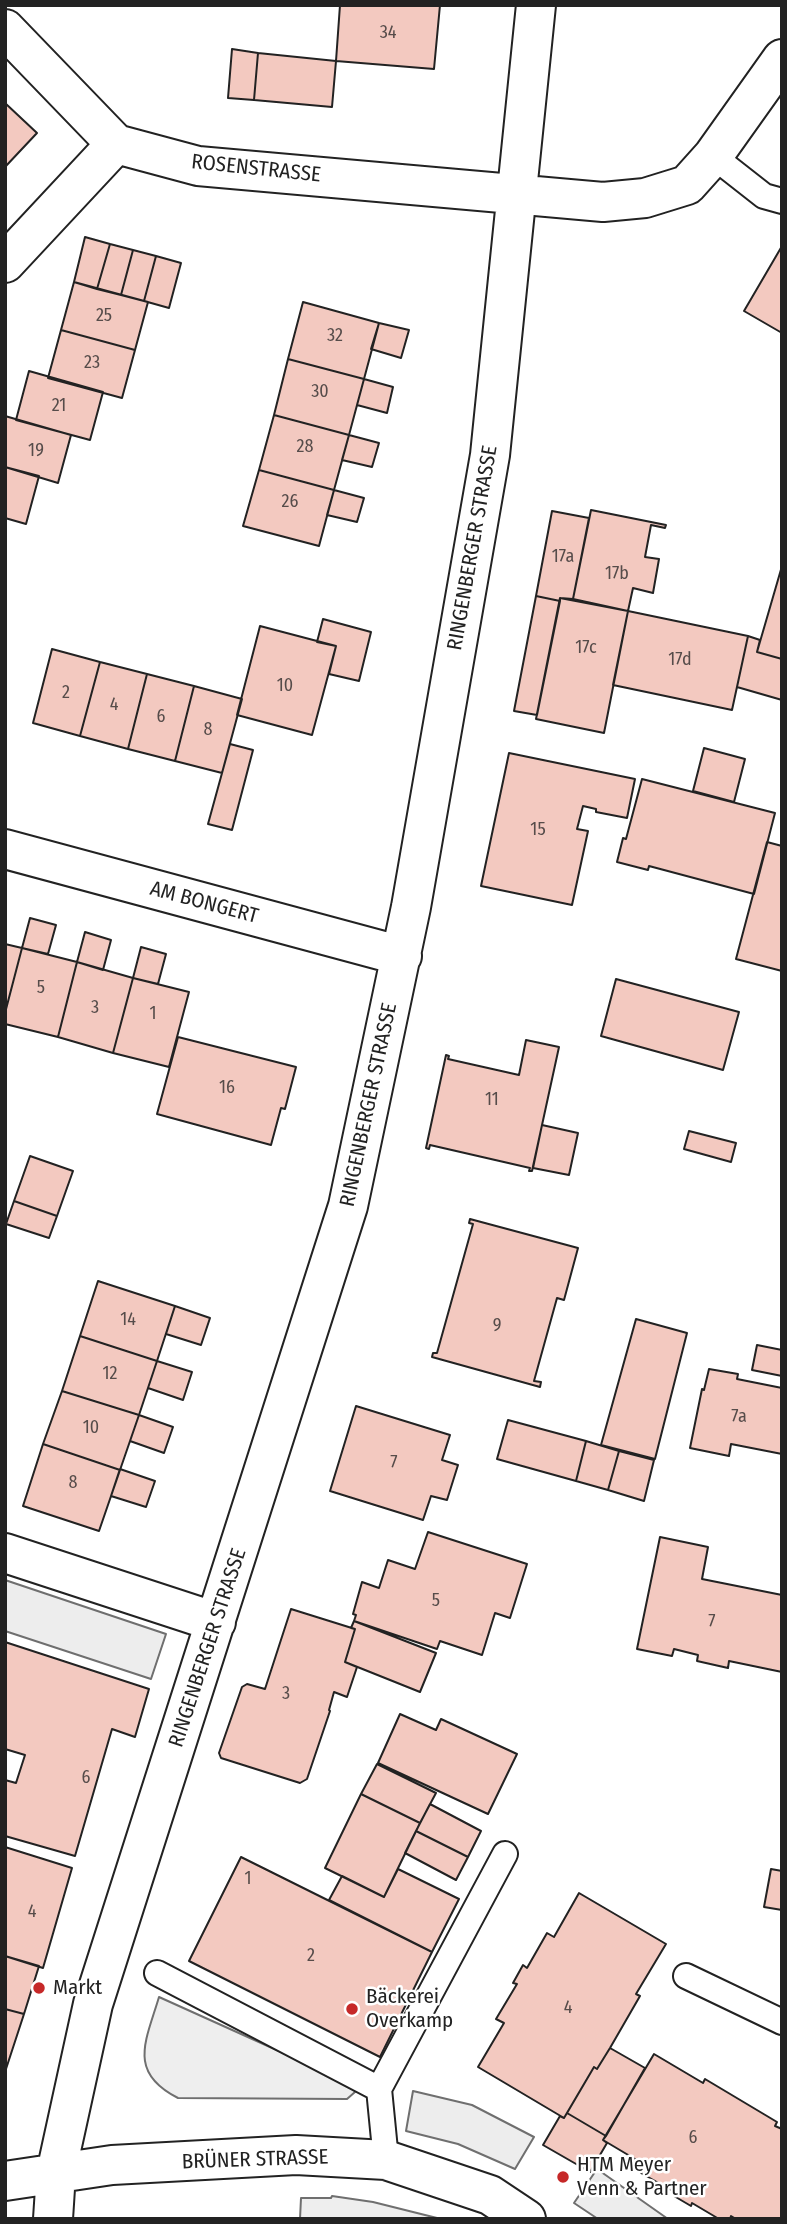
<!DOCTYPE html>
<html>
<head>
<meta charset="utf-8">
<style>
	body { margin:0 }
	#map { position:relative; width:787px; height:2224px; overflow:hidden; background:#fff; font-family:"Fira Sans Condensed",sans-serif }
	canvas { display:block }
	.frame { position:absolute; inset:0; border:7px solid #222; pointer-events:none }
</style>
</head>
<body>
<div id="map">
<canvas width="787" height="2224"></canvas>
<div class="frame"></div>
</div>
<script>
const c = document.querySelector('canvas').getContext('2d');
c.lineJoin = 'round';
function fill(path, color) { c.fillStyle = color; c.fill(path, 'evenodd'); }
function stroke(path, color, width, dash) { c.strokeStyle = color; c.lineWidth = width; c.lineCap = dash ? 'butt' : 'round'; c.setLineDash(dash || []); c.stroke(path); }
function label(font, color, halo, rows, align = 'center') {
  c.font = font + ' "Fira Sans Condensed",sans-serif'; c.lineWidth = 5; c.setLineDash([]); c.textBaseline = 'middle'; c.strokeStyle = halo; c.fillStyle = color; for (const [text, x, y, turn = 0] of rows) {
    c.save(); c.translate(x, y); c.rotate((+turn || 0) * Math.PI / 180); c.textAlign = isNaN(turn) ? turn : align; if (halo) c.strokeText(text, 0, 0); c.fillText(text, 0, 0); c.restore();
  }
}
const green = new Path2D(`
	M159,1997L352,2084L355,2092L347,2099L178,2098C127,2072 146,2041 159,1997Z
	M332,2196L373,2202L441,2219H300L301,2198H331Z`);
const parking = new Path2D(`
	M5,1580L166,1634L151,1679L5,1631Z
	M413,2091L472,2105L534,2137L515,2169L458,2144L406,2131Z
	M597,2169L668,2219H598L574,2203Z`);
const building = new Path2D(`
	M340,5H440L434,69L336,61Z
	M232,49L258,53L254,100L228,98Z
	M258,53L336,61L332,107L254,100Z
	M5,103L37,133L5,167Z
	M85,237L110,244L97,289L74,282Z
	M110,244L133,250L121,295L97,289Z
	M782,246V333L744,311Z
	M133,250L156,256L144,301L121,295Z
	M156,256L181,263L169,308L144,301Z
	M74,282L148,302L135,350L61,330Z
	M303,302L379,323L364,379L288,359Z
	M379,323L409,330L401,358L371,349Z
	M61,330L135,350L122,398L48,378Z
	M288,359L364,379L349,435L274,415Z
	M29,371L103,392L90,440L16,420Z
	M364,379L393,387L387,413L357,405Z
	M274,415L349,435L334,490L259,470Z
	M5,416L71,435L58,483L5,467Z
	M349,435L379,443L372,467L342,460Z
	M5,467L39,476L26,524L5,518Z
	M259,470L334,490L319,546L243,526Z
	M334,490L364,498L357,522L327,515Z
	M591,510L666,525L665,528L651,525L645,557L659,559L653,593L633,588L628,611L573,599Z
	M552,511L589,518L573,599L560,598V601L536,596Z
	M782,566V659L757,652Z
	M536,596L560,601L537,715L514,711Z
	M560,598L628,611L604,733L536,719Z
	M628,611L748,636L732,710L613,685Z
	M323,619L371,632L359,681L329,674L336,646L317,642Z
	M260,626L336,646L312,735L237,715Z
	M748,636L760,640L757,652L782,659V700L737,687Z
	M52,649L100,662L80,736L33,723Z
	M100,662L147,674L128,749L80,736Z
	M147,674L194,686L175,761L128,749Z
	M194,686L242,699L222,773L175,761Z
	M230,744L253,750L232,830L208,824Z
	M704,748L745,759L734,802L693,791Z
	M509,753L635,779L627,818L596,812V809L583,806L577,829L588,831L572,905L481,886Z
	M642,779L775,813L754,894L649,866L648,870L617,862L623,838L626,839Z
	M767,842L782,846V971L736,959Z
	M30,918L56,925L48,954L22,948Z
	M85,932L111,940L103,970L77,962Z
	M5,944L22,948L5,1013Z
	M141,947L166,954L158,984L133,978Z
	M22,948L77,962L58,1037L5,1024V1013Z
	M77,962L133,978L113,1053L58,1037Z
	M133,978L189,992L169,1067L113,1053Z
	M616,979L739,1012L723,1070L601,1036Z
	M178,1037L296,1067L285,1109L281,1108L271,1145L157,1114Z
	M526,1040L559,1047L532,1171H529L530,1168L430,1145L429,1149L426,1148L446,1055L449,1056L448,1059L519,1075Z
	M542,1125L578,1133L569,1175L533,1168Z
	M689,1131L736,1143L731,1162L684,1149Z
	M30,1156L73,1171L57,1216L14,1201Z
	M14,1201L57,1216L49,1238L6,1224Z
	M470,1219L578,1248L564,1300L557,1298L534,1381L541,1382L540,1387L432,1357L433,1353H437L473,1224L469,1223Z
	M98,1281L175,1306L157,1361L80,1336Z
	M175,1306L210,1318L201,1345L166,1334Z
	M636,1319L687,1333L655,1459L601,1445Z
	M80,1336L157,1361L139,1415L62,1391Z
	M757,1345L782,1350V1376L752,1370Z
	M157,1361L192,1372L183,1400L148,1388Z
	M709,1369L738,1374L737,1379L782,1388V1454L731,1444L729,1456L690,1448L702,1389L704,1390Z
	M62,1391L139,1415L120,1470L43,1444Z
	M356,1406L450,1435L442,1460L458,1465L447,1500L431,1496L423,1520L330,1491Z
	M139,1415L173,1427L164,1453L130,1441Z
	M508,1420L586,1441L576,1481L497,1459Z
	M586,1441L619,1451L608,1490L576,1481Z
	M43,1444L120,1470L99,1531L23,1506Z
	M619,1451L654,1460L644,1501L608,1490Z
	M120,1469L155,1481L146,1507L111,1496Z
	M428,1532L527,1564L510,1618L495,1613L482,1655L440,1641L437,1649L354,1621L356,1615L353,1614L362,1582L379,1588L388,1560L415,1569Z
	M660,1537L708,1547L702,1579L782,1595V1672L729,1661L728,1668L697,1661L698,1655L674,1649L672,1656L637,1649Z
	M291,1609L355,1629L345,1662L357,1667L347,1697L334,1692L329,1710L330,1711L307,1779L300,1783L221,1758L219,1753L242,1687L247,1684L265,1689Z
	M354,1621L436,1653L420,1692L345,1662L355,1629L351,1628Z
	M5,1642L149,1689L135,1737L112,1729L75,1856L5,1836V1780L16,1783L25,1755L5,1749Z
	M400,1714L436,1730L441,1719L517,1754L488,1814L378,1763Z
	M377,1764L436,1793L420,1823L361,1794Z
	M361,1794L420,1823L384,1897L325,1868Z
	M430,1804L481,1831L468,1857L416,1831Z
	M416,1831L468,1857L456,1880L405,1853Z
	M5,1847L72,1868L43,1968L5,1956Z
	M241,1857L432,1952L380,2057L189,1961Z
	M398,1869L459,1899L432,1952L329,1900L342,1876L384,1897Z
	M771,1869L782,1871V1910L764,1907Z
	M579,1893L666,1944L636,1994L640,1996L610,2048L597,2069L594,2067L564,2118L478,2067L504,2023L496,2019L517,1984L513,1983L523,1965L527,1968L547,1933L554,1937Z
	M5,1956L39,1966L24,2014L5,2009Z
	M5,2009L24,2014L5,2072Z
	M610,2048L645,2068L606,2136L567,2113L594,2067L597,2069Z
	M654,2054L703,2083L705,2079L777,2122L775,2126L782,2129V2219H736L731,2216L730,2219H719L692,2203L691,2206L674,2196L676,2193L641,2173L645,2165L603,2140Z
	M567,2113L606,2136L603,2140L607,2143L590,2172L543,2145L560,2116L564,2118Z`);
const service = new Path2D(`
	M713,156L764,196L782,201
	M157,1973L379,2089
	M686,1976L782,2022
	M386,2160L379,2089L505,1854`);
const minor = new Path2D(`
	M5,29L116,144L198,166L603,202L645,198L687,185L713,156L782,59
	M5,263L116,144
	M5,849L402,956
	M5,1553L216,1622
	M5,2181L112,2165L296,2155L386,2160L490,2195L526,2219
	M53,2219L56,2173L93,2004L348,1206L411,907L490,455L536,5`);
const markers = [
	[39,1988,7,"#c62828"],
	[352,2009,7,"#c62828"],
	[563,2177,7,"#c62828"]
];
const numberNames = [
	["34",388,33],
	["25",104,316],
	["32",335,336],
	["23",92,363],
	["30",320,392],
	["21",59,406],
	["28",305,447],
	["19",36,451],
	["26",290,502],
	["17a",563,557],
	["17b",617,574],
	["17c",586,648],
	["17d",680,660],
	["10",285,686],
	["2",66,693],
	["4",114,705],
	["6",161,717],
	["8",208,730],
	["15",538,830],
	["5",41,988],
	["3",95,1008],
	["1",153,1014],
	["16",227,1088],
	["11",492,1100],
	["14",128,1320],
	["9",497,1326],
	["12",110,1374],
	["7a",739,1417],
	["10",91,1428],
	["7",394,1463],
	["8",73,1483],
	["5",436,1601],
	["7",712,1622],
	["3",286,1694],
	["6",86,1778],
	["1",248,1879],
	["4",32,1912],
	["2",311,1956],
	["4",568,2008],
	["6",693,2138]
];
const streetNames = [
	["ROSENSTRASSE",256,169,6],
	["RINGENBERGER STRASSE",473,548,-80],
	["AM BONGERT",204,903,15],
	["RINGENBERGER STRASSE",369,1105,-78],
	["RINGENBERGER STRASSE",208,1648,-72],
	["BRÜNER STRASSE",255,2160,-2]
];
const poiNames = [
	["Markt",53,1988],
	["Bäckerei",366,1997],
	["Overkamp",366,2021],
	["HTM Meyer",577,2165],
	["Venn & Partner",577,2189]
];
fill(green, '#eee');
stroke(green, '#6f6f6f', 2);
fill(parking, '#ededed');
stroke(parking, '#6f6f6f', 2);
fill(building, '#f3c9c0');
stroke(building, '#222', 2);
stroke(service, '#222', 28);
stroke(minor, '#222', 42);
stroke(service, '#fff', 24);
stroke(minor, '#fff', 38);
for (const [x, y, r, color] of markers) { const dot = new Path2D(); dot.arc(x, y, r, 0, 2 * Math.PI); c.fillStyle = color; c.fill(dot); stroke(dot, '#fff', 2.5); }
label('18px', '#564c4a', null, numberNames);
label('21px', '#222', '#fff', streetNames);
label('21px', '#222', '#fff', poiNames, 'left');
</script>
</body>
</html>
